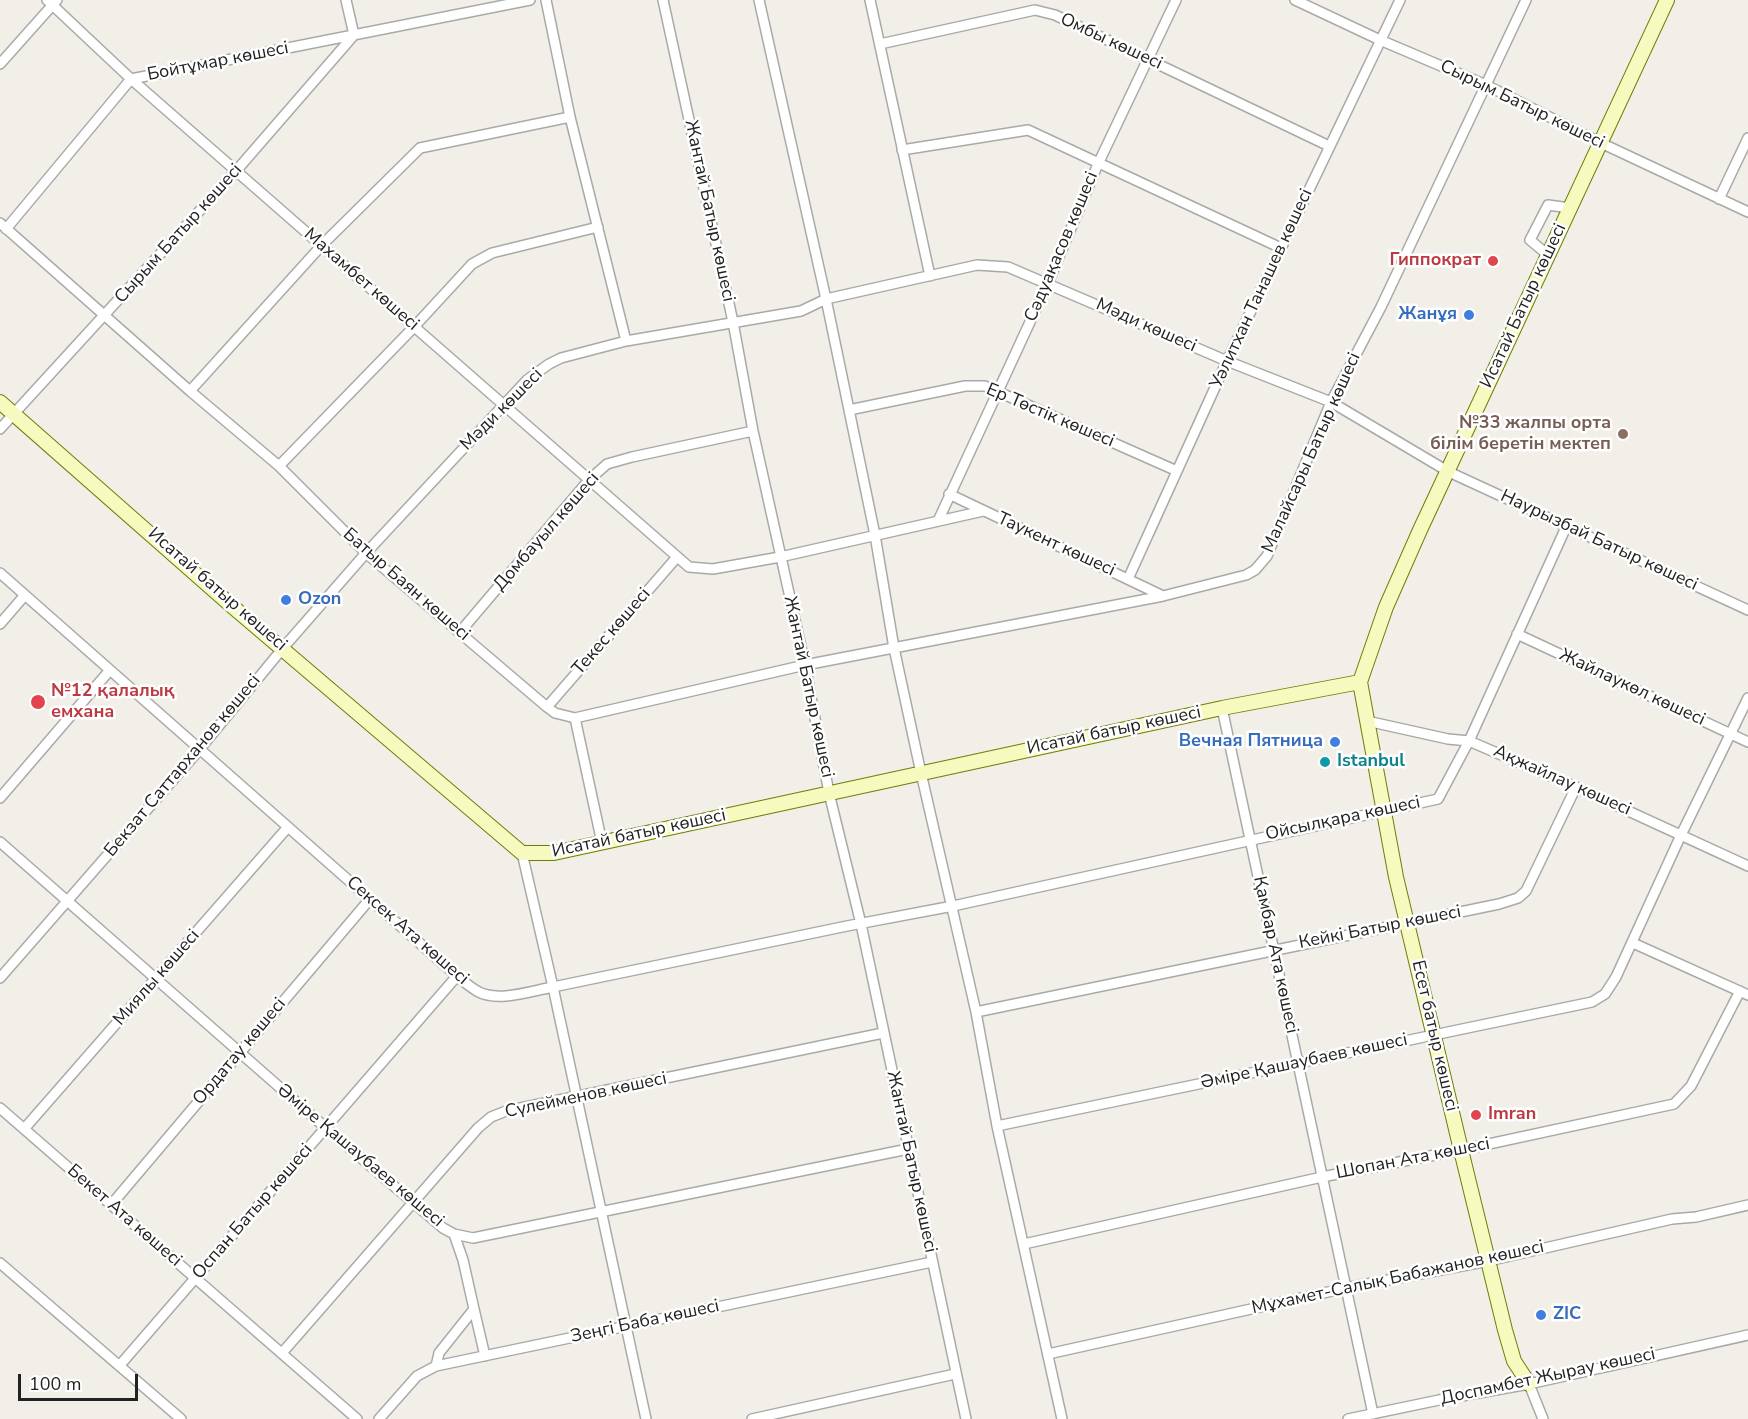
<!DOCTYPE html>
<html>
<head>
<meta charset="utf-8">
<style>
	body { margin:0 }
	#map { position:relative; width:1748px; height:1419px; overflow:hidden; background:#f2efe9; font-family:"Nunito Sans",sans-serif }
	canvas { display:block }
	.scale { position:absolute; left:18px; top:1374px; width:120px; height:27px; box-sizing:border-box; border:3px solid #222; border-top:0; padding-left:8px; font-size:18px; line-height:21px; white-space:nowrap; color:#222; -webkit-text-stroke:4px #fff; paint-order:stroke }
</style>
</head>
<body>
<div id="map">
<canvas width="1748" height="1419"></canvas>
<div class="scale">100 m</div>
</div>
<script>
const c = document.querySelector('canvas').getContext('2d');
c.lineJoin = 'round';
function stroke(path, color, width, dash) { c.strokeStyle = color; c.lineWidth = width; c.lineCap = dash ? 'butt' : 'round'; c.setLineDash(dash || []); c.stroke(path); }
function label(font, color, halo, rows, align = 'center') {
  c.font = font + ' "Nunito Sans",sans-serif'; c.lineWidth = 5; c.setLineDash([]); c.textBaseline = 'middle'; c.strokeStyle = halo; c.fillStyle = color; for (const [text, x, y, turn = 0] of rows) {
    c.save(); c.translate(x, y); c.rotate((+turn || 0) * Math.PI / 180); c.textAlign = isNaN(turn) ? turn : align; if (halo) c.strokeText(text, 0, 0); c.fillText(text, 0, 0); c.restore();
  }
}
const street = new Path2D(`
	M47,0L131,79L689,567L713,569L780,557L983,511
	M346,0L354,35
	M663,0L733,322L753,431L805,665L829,793L861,924L966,1419
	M759,0L826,299L875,535L894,648L921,773L976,1012L997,1126L1062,1419
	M870,0L930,276
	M1295,0L1380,40L1486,85L1601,143L1748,212
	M880,44L1035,10L1055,15L1329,146
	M0,64L57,0
	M902,150L1028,130L1281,248
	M1719,199L1748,138
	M0,223L190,391L279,466L366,553L547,707L555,713L575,718L805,665L1163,596L1246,575L1255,570L1267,556L1331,402L1381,307L1526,0
	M6,229L131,79L530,0
	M1548,255L1530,240L1548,205L1570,208
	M626,341L801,311L826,299L977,265L1008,267L1227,361L1331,402L1449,472L1748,610
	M190,391L322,245L420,148L570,117
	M849,410L965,386H985L1177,471
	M0,429L236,171L354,35
	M279,466L414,327L472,264L492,253L598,227
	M949,494L1163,596
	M938,521L1048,283L1098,164L1176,0
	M0,573L457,976C463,981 470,987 477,991C497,1003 531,991 553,987L847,926L953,906L1438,799L1469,741L1567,525
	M1128,579L1227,361L1400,0
	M0,624L25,595
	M460,632L589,480L607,464L632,457L753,431
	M1517,634L1748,742
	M547,707L677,557
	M1222,708L1373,1414
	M575,718L602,843
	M1367,721L1448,739L1469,741L1576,787L1748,866
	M0,798L110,670
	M0,842L326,1128L443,1228L454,1234L473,1238L908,1149
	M522,853L553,987L646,1419
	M1633,943L1748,995
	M0,978L199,750L283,648L366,553L527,380L549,364L561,358L626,341L570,117L546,0
	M976,1012L1499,904L1518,898L1526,891L1576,787
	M0,1108L357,1419
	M997,1126L1592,1002L1605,994L1616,977L1681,835L1748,698
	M24,1129L288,827
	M111,1205L370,899
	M1024,1244L1322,1177L1461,1150L1674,1104L1691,1086L1740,991
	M0,1263L181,1419
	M474,1309L485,1356
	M282,1353L478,1128L491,1117L506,1111L883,1033
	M1048,1354L1346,1288L1488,1261L1672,1219L1696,1217L1748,1205
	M120,1365L457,976
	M436,1366L439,1353L474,1309L463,1260L454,1234
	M1529,1384L1543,1419
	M379,1419L417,1376L436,1366L932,1262
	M752,1419L955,1374
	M1348,1419L1439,1400L1529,1384L1748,1335`);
const secondary = new Path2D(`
	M0,402L233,607L522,853H554L1222,708L1360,682
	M1529,1384L1514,1361L1505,1330L1461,1150L1396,877L1360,682L1386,607L1420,530L1667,0`);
const markers = [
	[1493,261,6,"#e0444e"],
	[1469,315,6,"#3f7fe0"],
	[1623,434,6,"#8d6e63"],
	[286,600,6,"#3f7fe0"],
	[38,702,8,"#e0444e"],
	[1335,742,6,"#3f7fe0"],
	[1325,762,6,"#0f9aa8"],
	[1476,1115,6,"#e0444e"],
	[1541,1315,6,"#3f7fe0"]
];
const streetNames = [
	["Омбы көшесі",1111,42,25],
	["Бойтұмар көшесі",218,62,-11],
	["Сырым Батыр көшесі",1522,105,26],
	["Жантай Батыр көшесі",709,211,78],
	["Сырым Батыр көшесі",179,234,-48],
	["Сәдуақасов көшесі",1062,247,-67],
	["Махамбет көшесі",361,280,41],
	["Уәлитхан Танашев көшесі",1262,289,-65],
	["Исатай Батыр көшесі",1524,306,-65],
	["Мәди көшесі",1146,326,24],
	["Мәди көшесі",502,410,-45],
	["Ер Төстік көшесі",1050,416,23],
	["Малайсары Батыр көшесі",1312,453,-66],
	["Домбауыл көшесі",547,532,-49],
	["Наурызбай Батыр көшесі",1599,541,25],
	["Таукент көшесі",1056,545,25],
	["Батыр Баян көшесі",406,585,41],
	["Исатай батыр көшесі",217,590,41],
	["Текес көшесі",612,632,-49],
	["Жантай Батыр көшесі",808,687,78],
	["Жайлаукөл көшесі",1632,688,25],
	["Исатай батыр көшесі",1114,731,-12],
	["Бекзат Саттарханов көшесі",183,766,-50],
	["Ақжайлау көшесі",1562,781,24],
	["Ойсылқара көшесі",1343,819,-12],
	["Исатай батыр көшесі",639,834,-12],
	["Кейкі Батыр көшесі",1380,928,-11],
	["Сексек Ата көшесі",407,931,41],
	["Қамбар Ата көшесі",1275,955,78],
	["Миялы көшесі",157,978,-49],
	["Есет батыр көшесі",1434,1036,77],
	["Ордатау көшесі",240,1052,-50],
	["Әміре Қашаубаев көшесі",1304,1062,-12],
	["Сүлейменов көшесі",586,1096,-12],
	["Әміре Қашаубаев көшесі",360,1156,40],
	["Шопан Ата көшесі",1413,1159,-11],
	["Жантай Батыр көшесі",911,1162,78],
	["Оспан Батыр көшесі",253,1212,-49],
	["Бекет Ата көшесі",124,1216,41],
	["Мұхамет-Салық Бабажанов көшесі",1398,1278,-12],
	["Зеңгі Баба көшесі",645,1322,-12],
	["Доспамбет Жырау көшесі",1548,1377,-12]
];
const healthNames = [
	["Гиппократ",1481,261,"right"],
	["№12 қалалық",51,692],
	["емхана",51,713],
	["Imran",1488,1115]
];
const shopNames = [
	["Жанұя",1457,315],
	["Ozon",298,600,"left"],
	["Вечная Пятница",1323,742],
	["ZIC",1553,1315,"left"]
];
const educationNames = [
	["№33 жалпы орта",1611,424],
	["білім беретін мектеп",1611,445]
];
const cultureNames = [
	["Istanbul",1337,762]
];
stroke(street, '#a9a9a9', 12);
stroke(secondary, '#707d05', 16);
stroke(street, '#fff', 9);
stroke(secondary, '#f7fabf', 14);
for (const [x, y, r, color] of markers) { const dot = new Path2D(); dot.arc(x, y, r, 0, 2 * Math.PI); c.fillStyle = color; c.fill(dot); stroke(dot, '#fff', 2); }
label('18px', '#222', '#fff', streetNames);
label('bold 18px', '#be3a42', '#fff', healthNames, 'left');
label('bold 18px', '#366cbe', '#fff', shopNames, 'right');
label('bold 18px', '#785e54', '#fff', educationNames, 'right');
label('bold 18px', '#0d838f', '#fff', cultureNames, 'left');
</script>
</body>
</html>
